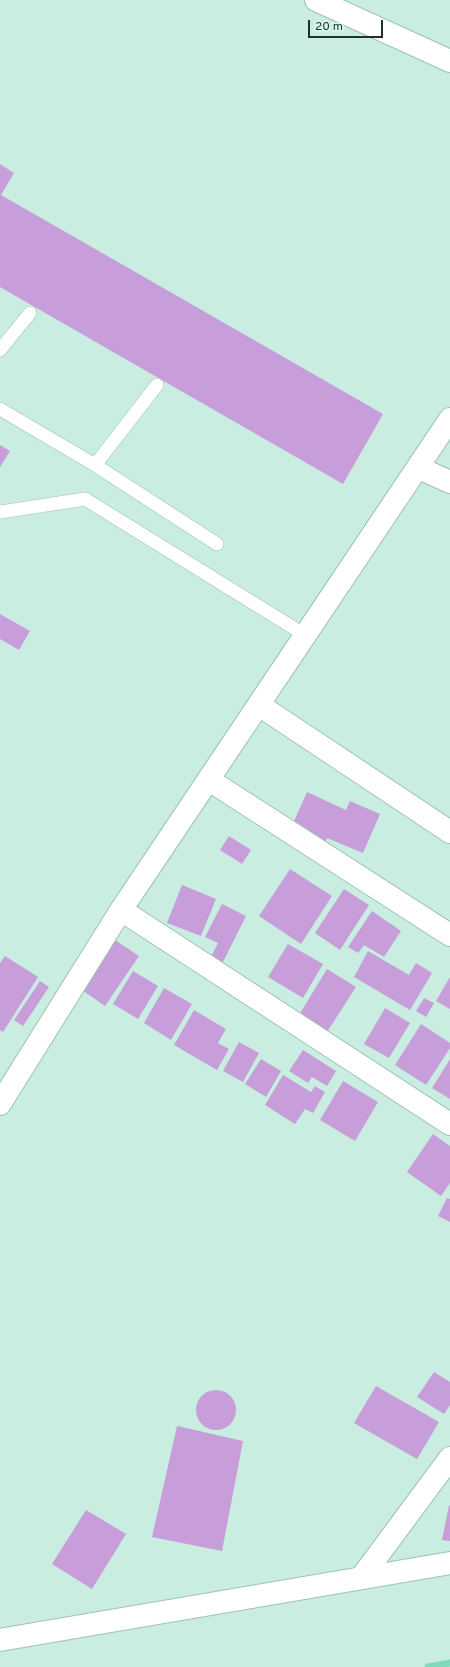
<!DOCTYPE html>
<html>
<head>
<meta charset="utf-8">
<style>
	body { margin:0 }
	#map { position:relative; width:450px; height:1667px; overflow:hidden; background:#c9ede0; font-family:Overpass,sans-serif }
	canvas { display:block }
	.scale { position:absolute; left:308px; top:20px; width:75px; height:18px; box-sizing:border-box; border:2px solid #22302b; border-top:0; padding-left:5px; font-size:12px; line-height:14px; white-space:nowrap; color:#22302b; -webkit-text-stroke:3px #d6faed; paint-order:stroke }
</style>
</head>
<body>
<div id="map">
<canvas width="450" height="1667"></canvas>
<div class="scale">20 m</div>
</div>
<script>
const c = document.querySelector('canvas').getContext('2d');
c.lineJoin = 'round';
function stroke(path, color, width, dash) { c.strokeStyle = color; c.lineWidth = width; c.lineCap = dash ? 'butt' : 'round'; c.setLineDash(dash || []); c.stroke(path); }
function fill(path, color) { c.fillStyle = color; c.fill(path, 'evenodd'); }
const stream = new Path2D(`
	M428,1667L450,1663`);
const building = new Path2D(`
	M0,164L14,173L1,195L383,414L343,484L0,287Z
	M0,445L10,451L0,467Z
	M0,614L30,631L19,650L0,639Z
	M307,792L346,810L350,801L380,814L363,853L327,838L325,843L291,828Z
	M229,836L251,850L242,864L220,850Z
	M290,869L332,896L301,944L259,916Z
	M182,885L216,899L201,936L167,923Z
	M344,889L369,905L340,950L315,933Z
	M222,904L246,916L223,962L211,957L218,943L205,937Z
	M372,911L401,931L384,957L364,945L358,953L348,947Z
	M115,940L139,956L105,1006L82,990Z
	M288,944L323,964L303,998L268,977Z
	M368,951L409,975L416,963L432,973L410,1010L354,977Z
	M5,956L38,977L3,1032L0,1030V963Z
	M327,969L356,987L327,1032L299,1015Z
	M133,971L158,986L138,1019L113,1004Z
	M450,977V1009L436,1001Z
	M40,981L49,987L23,1026L14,1020Z
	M164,988L192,1004L171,1040L144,1023Z
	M424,998L434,1003L426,1017L416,1011Z
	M385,1008L410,1023L389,1058L364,1044Z
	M194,1010L226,1029L218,1043L229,1049L217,1070L174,1045Z
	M421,1024L450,1043V1048L426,1085L395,1065Z
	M239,1042L259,1053L243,1082L223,1071Z
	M303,1050L336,1071L327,1086L312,1077L308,1083L289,1071Z
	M261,1059L281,1071L266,1097L245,1084Z
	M450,1059V1099L432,1088Z
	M283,1075L311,1092L315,1086L325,1092L313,1113L305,1109L295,1124L265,1105Z
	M343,1081L378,1102L355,1141L320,1120Z
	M433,1134L450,1146V1183L441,1196L407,1172Z
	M447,1198L450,1199V1222L438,1216Z
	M434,1372L450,1382V1405L444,1414L417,1397Z
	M376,1386L439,1422L417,1459L354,1423Z
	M196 1410a20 20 0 1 1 40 0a20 20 0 1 1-40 0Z
	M177,1426L243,1441L222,1551L152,1537Z
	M449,1505L450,1506V1541L442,1540Z
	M86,1510L126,1534L92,1589L52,1564Z`);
const service = new Path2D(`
	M0,350L30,313
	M0,409L95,465L217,544
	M95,465L157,385
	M0,512L85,499L305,635`);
const minor = new Path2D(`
	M316,0L450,61
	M419,468L450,482
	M259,705L450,832
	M209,780L450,935
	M121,910L450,1124
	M0,1104L121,910L450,419
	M361,1578L450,1458`);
const tertiary = new Path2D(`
	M0,1640L450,1563`);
stroke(stream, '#82dabe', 7);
fill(building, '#c79eda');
stroke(service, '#9fc2b6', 14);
stroke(minor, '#9fc2b6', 24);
stroke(tertiary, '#9fc2b6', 24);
stroke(service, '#fff', 13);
stroke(minor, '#fff', 22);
stroke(tertiary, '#fff', 22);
</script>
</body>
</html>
